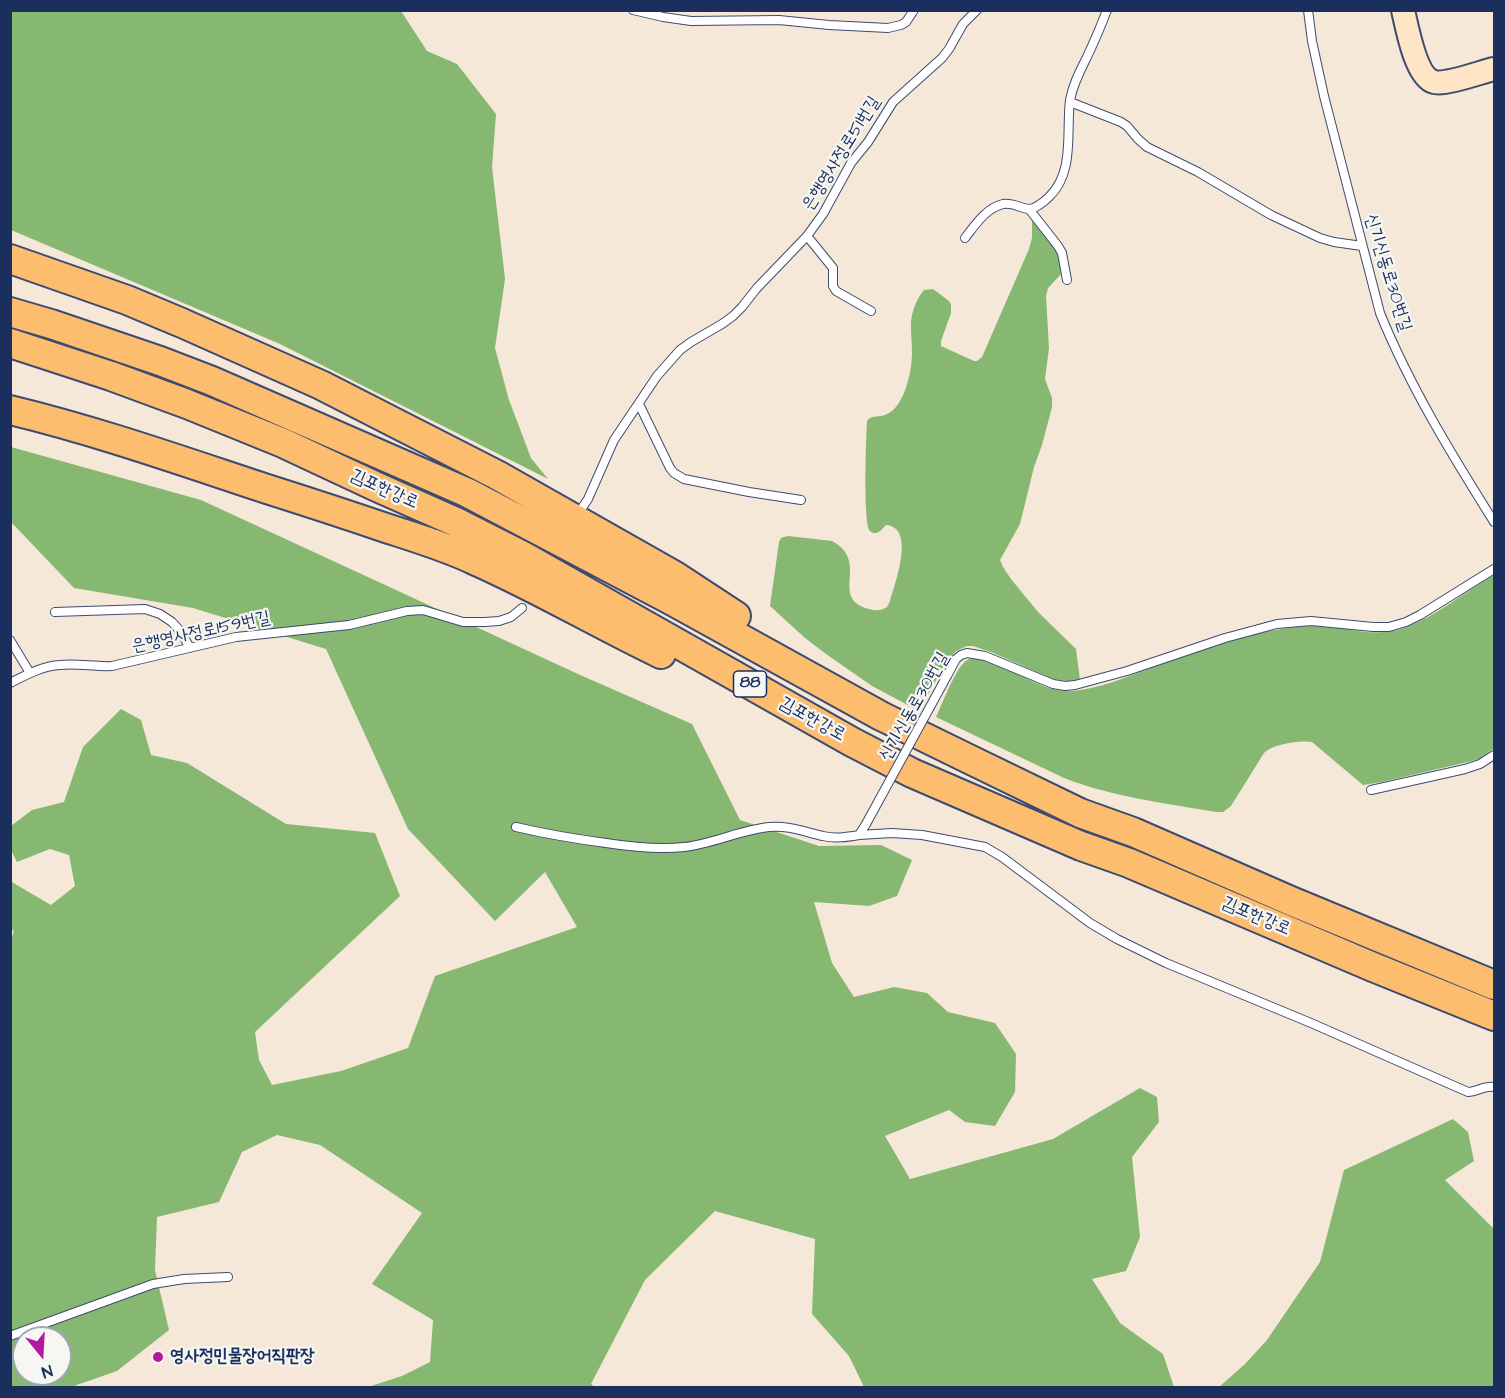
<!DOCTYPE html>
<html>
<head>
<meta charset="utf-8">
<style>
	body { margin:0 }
	#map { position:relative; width:1505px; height:1398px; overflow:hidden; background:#f5e8d8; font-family:"Architects Daughter",sans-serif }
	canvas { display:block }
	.frame { position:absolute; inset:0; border:12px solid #1b2f5e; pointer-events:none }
	.north { position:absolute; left:12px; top:1326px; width:60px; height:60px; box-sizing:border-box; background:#f6f6f2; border:2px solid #9ea6b7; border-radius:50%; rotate:162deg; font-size:16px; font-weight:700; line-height:24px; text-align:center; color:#1b2f5e }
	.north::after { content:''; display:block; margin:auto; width:21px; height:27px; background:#b5179e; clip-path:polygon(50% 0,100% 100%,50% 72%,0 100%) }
</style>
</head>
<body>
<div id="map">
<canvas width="1505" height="1398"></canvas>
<div class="frame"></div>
<div class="north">N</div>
</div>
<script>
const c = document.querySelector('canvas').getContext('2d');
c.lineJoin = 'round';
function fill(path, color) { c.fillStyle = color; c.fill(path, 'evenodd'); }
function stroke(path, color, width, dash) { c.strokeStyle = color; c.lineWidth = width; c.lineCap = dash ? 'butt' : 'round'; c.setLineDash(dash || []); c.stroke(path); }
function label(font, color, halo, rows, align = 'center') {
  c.font = font + ' "Architects Daughter","Poor Story",sans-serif'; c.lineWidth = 4.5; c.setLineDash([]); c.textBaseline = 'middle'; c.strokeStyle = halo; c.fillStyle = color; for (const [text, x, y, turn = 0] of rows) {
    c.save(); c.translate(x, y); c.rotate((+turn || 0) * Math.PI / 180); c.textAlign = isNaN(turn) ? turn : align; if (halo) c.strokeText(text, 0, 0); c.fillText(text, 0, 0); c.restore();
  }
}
const forest = new Path2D(`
	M11,10L401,11L427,51L457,64L496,114L492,167L505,279L495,348L509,400L531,458L548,479L280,344L11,230Z
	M1032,218L1059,253L1063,272L1048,288L1046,296L1049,348L1045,379L1052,398V407L1042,445L1034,467L1020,524L1000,560L1003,567L1011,579L1038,612L1076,649L1080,680L1067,681L1053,679L991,652L973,646H967L956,651L946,662L919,711L872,686L826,654L805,638L770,606L779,542L781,538L788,536L832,541C871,562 828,598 869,609C876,611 881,611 887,607L890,601C895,584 916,527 886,525C882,529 877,537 870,531C863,525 866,436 867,421C872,414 880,418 887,414C895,411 901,400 904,393C909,381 912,365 912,352C912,344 911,336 911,328C910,316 916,299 924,290L933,289L949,301L951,304V313L941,341V346L974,361H977L982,357L1029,249L1032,238Z
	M11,447L201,500L578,674L692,724L740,820L819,846L881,845L912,860L897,896L869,906L814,902L832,963L854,997L894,987L927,993L948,1012L995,1023L1016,1054L1015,1092L995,1126L965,1122L949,1110L885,1136L910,1179L1053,1139L1140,1088L1157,1097L1159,1122L1132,1157L1140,1237L1126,1271L1092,1279L1120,1323L1163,1354L1174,1387H864L849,1356L812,1314L815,1239L715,1211L645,1280L591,1384L595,1387H368L402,1376L430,1362L433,1320L372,1284L422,1213L320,1145L277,1135L242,1152L219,1202L157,1217L155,1270L169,1330L117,1371L71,1387H11L10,943L14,931L11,929L10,881L51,905L75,886L69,855L50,849L17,862L11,850V826L32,810L64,802L83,747L121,709L141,720L151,755L187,763L286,824L375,833L400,896L255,1032L259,1060L272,1085L341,1071L408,1048L435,976L577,927L545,872L495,921L408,829L326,649L193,608L74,588L11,522ZM24,1338H60V1374H24Z
	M1494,575V748L1479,759L1468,762L1382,782L1363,785L1312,742C1300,740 1273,744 1264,753L1231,806L1223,812H1216C1164,803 1113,797 1064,778L936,717C942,705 957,663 969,659C984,655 1029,681 1046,687C1054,690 1064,691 1072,691C1099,689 1126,677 1151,668C1199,651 1254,630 1305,626C1339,623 1371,640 1404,628C1437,616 1464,592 1494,575Z
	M1453,1119L1468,1132L1474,1161L1445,1180L1494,1229V1387H1219L1245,1364L1267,1340L1320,1262L1344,1170Z`);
const lane = new Path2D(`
	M633,10L663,17L691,21L779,20L829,25L888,28L901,25L906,22L914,10
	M1308,10L1312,41L1324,96L1380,313C1410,387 1452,455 1494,522
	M1070,102L1121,122L1127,126L1138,139L1147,147L1198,172L1271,215L1320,238L1334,242L1362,246
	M1029,209L1058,246L1062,253L1067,280
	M807,236L833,268V286L836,291L871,311
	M965,238C975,225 986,208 1003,204C1013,202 1021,209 1030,209C1036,208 1045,201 1049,197C1075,172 1066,132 1070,100C1073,84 1080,71 1087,57C1094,42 1101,26 1107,10
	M639,404L670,468L674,473L684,479L749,492L801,500
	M582,508L588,499L614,440L657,376L680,350L691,342L722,324L733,316L742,307L757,288L807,236L823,214L851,163L868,142L893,102L942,58L949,49L963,24L977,10
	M55,612L145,609L160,614L172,622L181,632L190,648
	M10,640L30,673
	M948,674L956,659L961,655L967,653L985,656L1053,684L1065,686L1075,685L1127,671L1225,638L1277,624L1311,621L1373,627H1389L1406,622L1420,615L1494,569
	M10,683C26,675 42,666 60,665C77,663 95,667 112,666L236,637L349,625L407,611L423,610L463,622H485L499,621L511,617L522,608
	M1371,790L1465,769L1480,764L1494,755
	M516,827C546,834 576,839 606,843C632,847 658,850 684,847C713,844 740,830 769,827C788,825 805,832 823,836C835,839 847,837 859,835L866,824
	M859,835L892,833L922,835L985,847L1002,857L1090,923L1117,939L1166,963L1311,1023L1468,1092C1477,1092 1485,1085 1494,1087
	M10,1336L153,1284L184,1279L228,1277`);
const secondary = new Path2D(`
	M1403,10C1407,28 1416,77 1434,82C1446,85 1481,72 1494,69`);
const highway = new Path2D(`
	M10,259L127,300L182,323L321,385L497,475L675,576L736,616
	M10,312L51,324L160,361L212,381L468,493L671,600L881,716L973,761L1080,813L1133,832L1291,901L1494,985
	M10,343L111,376L187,404L283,443L377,487L456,522L523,556L852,742L912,773L1081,846L1129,863L1373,967L1494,1016
	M10,410C97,431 182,461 267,489C308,502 348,515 389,529C417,538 447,547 474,560C538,588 598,624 661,654`);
const laneBridge = new Path2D(`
	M866,824L948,674`);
const markers = [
	[158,1357,6,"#b5179e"]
];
const shields = [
	[750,684,33]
];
const shieldNames = [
	["88",750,684]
];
const streetNames = [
	["은행영사정로51번길",842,154,-58],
	["신기신동로30번길",1387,273,73],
	["김포한강로",384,490,24],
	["은행영사정로159번길",201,633,-12],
	["신기신동로30번길",915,707,-60],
	["김포한강로",812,720,29],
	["김포한강로",1256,917,23]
];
const poiNames = [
	["영사정민물장어직판장",170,1357]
];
fill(forest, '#86b872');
stroke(lane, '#3c4b70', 10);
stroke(secondary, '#3c4b70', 26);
stroke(highway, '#3c4b70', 32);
stroke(lane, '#fff', 8);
stroke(secondary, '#fee5c5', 22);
stroke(highway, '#fcbd6f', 28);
stroke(laneBridge, '#3c4b70', 10, []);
stroke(laneBridge, '#fff', 8);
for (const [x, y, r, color] of markers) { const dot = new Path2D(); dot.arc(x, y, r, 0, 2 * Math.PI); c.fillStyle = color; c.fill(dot); stroke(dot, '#f6f6f2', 2); }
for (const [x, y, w] of shields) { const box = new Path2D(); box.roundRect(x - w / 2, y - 13, w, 26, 4.5); c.fillStyle = '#f6f6f2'; c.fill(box); stroke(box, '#1b2f5e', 1.5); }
label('bold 16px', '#1b2f5e', null, shieldNames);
label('18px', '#1b2f5e', '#f6f6f2', streetNames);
label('bold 18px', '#1b2f5e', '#f6f6f2', poiNames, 'left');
</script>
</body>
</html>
